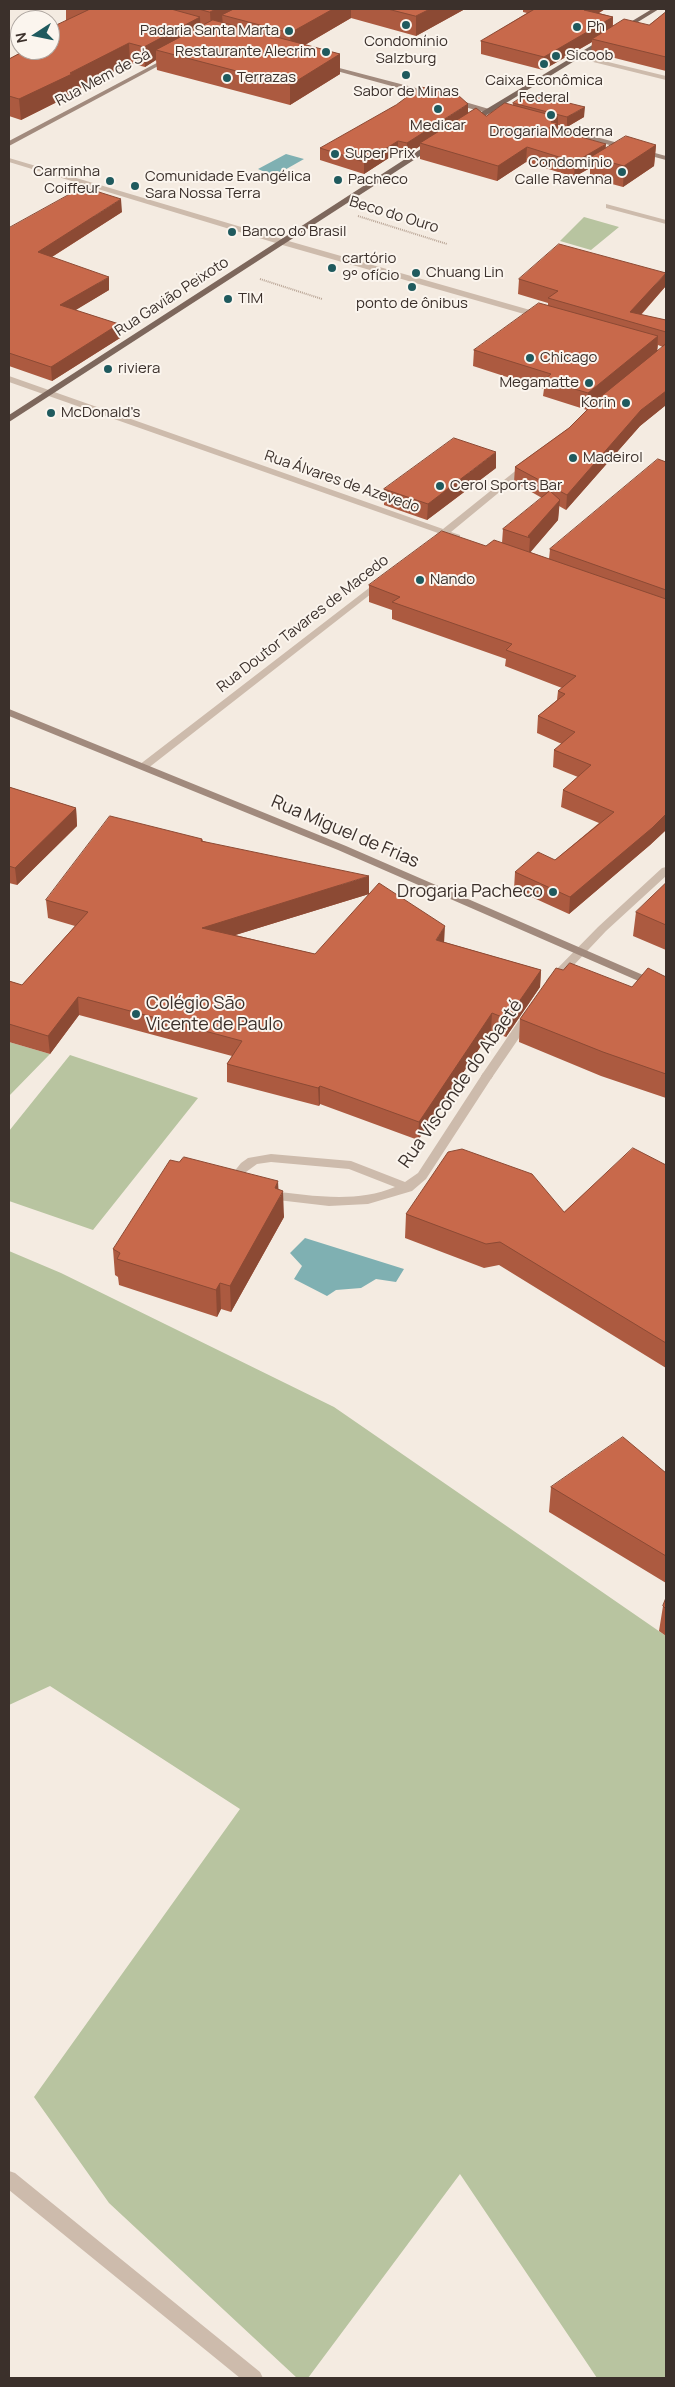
<!DOCTYPE html>
<html>
<head>
<meta charset="utf-8">
<style>
	body { margin:0 }
	#map { position:relative; width:675px; height:2387px; overflow:hidden; background:#f4ebe1; font-family:Manrope,sans-serif }
	canvas { display:block }
	.frame { position:absolute; inset:0; border:10px solid #3b302b; pointer-events:none }
	.north { position:absolute; left:10px; top:10px; width:50px; height:50px; box-sizing:border-box; background:#fbf5ee; border:1px solid #aea6a0; border-radius:50%; rotate:259deg; font-size:14px; font-weight:700; line-height:20px; text-align:center; color:#3b302b }
	.north::after { content:''; display:block; margin:auto; width:18px; height:22px; background:#1f5a5e; clip-path:polygon(50% 0,100% 100%,50% 72%,0 100%) }
</style>
</head>
<body>
<div id="map">
<canvas width="675" height="2387"></canvas>
<div class="frame"></div>
<div class="north">N</div>
</div>
<script>
const c = document.querySelector('canvas').getContext('2d');
c.lineJoin = 'round';
function fill(path, color) { c.fillStyle = color; c.fill(path, 'evenodd'); }
function stroke(path, color, width, dash) { c.strokeStyle = color; c.lineWidth = width; c.lineCap = dash ? 'butt' : 'round'; c.setLineDash(dash || []); c.stroke(path); }
function label(font, color, halo, rows, align = 'center') {
  c.font = font + ' Manrope,sans-serif'; c.lineWidth = 4; c.setLineDash([]); c.textBaseline = 'middle'; c.strokeStyle = halo; c.fillStyle = color; for (const [text, x, y, turn = 0] of rows) {
    c.save(); c.translate(x, y); c.rotate((+turn || 0) * Math.PI / 180); c.textAlign = isNaN(turn) ? turn : align; if (halo) c.strokeText(text, 0, 0); c.fillText(text, 0, 0); c.restore();
  }
}
const green = new Path2D(`
	M584,217L619,227L591,250L560,241Z
	M9,1042L50,1054L9,1096Z
	M70,1055L198,1098L93,1230L9,1201V1131Z
	M9,1251L61,1273L334,1407L666,1636V2378H597L460,2174L308,2378H297L109,2203L34,2097L240,1809L50,1686L9,1705Z`);
const water = new Path2D(`
	M286,154L304,159L274,176L258,169Z
	M305,1238L404,1269L396,1282L376,1279L361,1288L336,1290L327,1296L294,1279L302,1266L290,1253Z`);
const path = new Path2D(`
	M358,216L447,244
	M260,279L322,299`);
const lane = new Path2D(`
	M487,1072L491,1073L493,1076L491,1079L426,1179L412,1191L368,1204L329,1206L269,1199L263,1195L269,1191C310,1195 355,1204 395,1187L349,1169L271,1162L257,1164L246,1172V1179L250,1185L248,1188H240L234,1180L233,1173L241,1163L248,1158L271,1154L351,1161L405,1182L418,1173L483,1073Z`);
const street = new Path2D(`
	M575,54L666,76V80L573,57V55Z
	M9,158L285,240L544,314L545,316L538,318L279,244L9,162Z
	M606,204L666,220V224L606,208Z
	M9,376L443,529L524,464L531,466L451,532L460,535V539L446,536L439,540L434,537L438,533L9,382Z
	M382,578L387,581L385,583L147,769H139V765Z
	M666,867V876L606,931L556,984H548L546,981L548,978L598,927L662,868Z
	M528,1012L532,1013L534,1016L532,1019L491,1079H483L481,1076L483,1073L524,1013Z
	M9,2171L15,2173L260,2372L263,2378H240L9,2190Z`);
const secondary = new Path2D(`
	M170,56L175,57L9,146V141Z
	M324,64L435,93L436,95L432,97L322,67V65Z
	M449,99H455L506,114L499,116L449,103Z
	M541,122L666,156V160L538,126V122Z
	M9,709L346,846L666,985V993L338,850L9,716Z`);
const primary = new Path2D(`
	M652,9H659L472,124L465,122Z
	M430,143L437,145L9,422V415Z`);
const wall = new Path2D(`
	M66,9H465L416,36L351,18L305,45L340,54V74L290,105L157,70L156,60L145,67L130,63L73,92V94L21,120L9,116V59L18,54L17,44L20,43V50H50L66,20Z
	M523,9H605L599,13L613,17V26L649,25L666,12V71L591,52L592,42L543,70L481,54V41L527,13L523,12Z
	M513,103L584,117L567,127L558,125V131L606,148L656,145L654,166L623,187L590,178V168L574,177L526,162L497,181L420,159V146L407,155L398,152L364,174L320,160V148L468,113L486,116L513,105Z
	M122,212L52,257L109,290L75,310L119,324L120,338L52,381L9,366V228Z
	M519,279L665,287L641,315L666,320V405L640,426L566,510L559,506L558,520L530,552L549,559L550,549L666,462V830L650,845L569,914L514,889L515,872L555,860L599,823L561,807L563,790L578,777L553,767L554,750L562,744L537,733L538,716L557,700L558,691L562,688L505,666L506,659L392,619V610L369,602V585L486,546L502,543L503,529L542,498L514,482L515,467L569,428L591,406L587,410L543,396L544,389L473,366L474,350L548,305V303L518,294ZM658,345L663,347L657,352Z
	M496,468L427,520L384,505V489Z
	M9,787L76,808L77,826L17,885L9,883Z
	M202,839L203,841L369,894L235,935L315,954L444,942L541,970L540,987L506,1037L491,1031L418,1140L320,1104L319,1106L227,1082V1064L232,1056L79,1015L50,1054L9,1042V981L22,985L75,926L48,918L46,900Z
	M666,883V950L633,936L636,912Z
	M666,977V1098L601,1076L519,1042L520,1019Z
	M666,1165V1368L499,1265L484,1268L405,1238L406,1214L564,1212Z
	M278,1189L284,1217L231,1312L221,1309L217,1317L119,1285L118,1277L115,1275L113,1249Z
	M666,1473V1583L549,1512L551,1487Z
	M666,1598V1636L659,1631L663,1606Z`);
const shadedWall = new Path2D(`
	M216,9H253L222,15L223,25L211,31L210,12Z
	M333,9H351V18L291,53L290,33Z
	M430,9H465L416,36V16Z
	M586,9H605L583,23L584,10Z
	M200,17L201,37L156,50V60L145,67L144,47Z
	M613,17L612,30L592,39V42L543,70L544,57Z
	M129,43L130,63L73,92V94L21,120L19,99Z
	M340,54V74L290,105V85Z
	M468,104V116L420,143V146L407,155V143Z
	M585,107L584,117L567,127V117Z
	M558,117V123L557,139L549,128L551,122Z
	M398,141V152L364,174V162Z
	M606,144L605,159L591,157L590,168L574,177L575,162Z
	M656,145L654,166L623,187L624,166Z
	M527,147L526,162L497,181L498,166Z
	M121,199L122,212L39,265L38,252Z
	M666,273L665,287L633,323L630,312Z
	M109,277V290L61,319L60,305Z
	M119,324L120,338L52,381L51,367Z
	M658,336L657,353L587,410L588,393Z
	M666,391V405L640,426L566,510L567,495L641,410Z
	M496,452V468L427,520L428,504Z
	M560,500L558,520L529,554L530,538L528,536Z
	M76,808L77,826L17,885L15,868Z
	M666,814V830L650,845L569,914L570,897Z
	M369,876V894L203,945L202,928Z
	M445,926L444,944L436,940Z
	M541,970L540,987L506,1037L507,1019Z
	M78,997L79,1015L50,1054L48,1036Z
	M492,1013L491,1031L418,1140L419,1122Z
	M320,1086V1104L319,1106L318,1088Z
	M278,1181L279,1199L283,1191L284,1217L231,1312L230,1286Z
	M220,1283L221,1309L217,1317L216,1290Z`);
const building = new Path2D(`
	M85,9H171L200,17L144,47L129,43L70,73L72,74L19,99L9,96V59L26,50H50V28L88,10Z
	M199,9H216L210,12Z
	M234,9H333L290,33L222,15Z
	M388,9H430L416,16Z
	M535,9H586L584,10L613,17L544,57L481,41Z
	M666,12V57L592,39L624,19L649,25Z
	M213,20L340,54L290,85L156,50Z
	M421,87L458,95L468,104L407,143L398,141L364,162L320,148L396,105Z
	M528,93L585,107L567,117L513,103Z
	M505,103L558,117L551,122L558,123L549,128L606,144L575,162L527,147L498,166L420,143L476,108L486,116Z
	M626,136L656,145L624,166L591,157Z
	M83,187L121,199L38,252L109,277L60,305L119,324L51,367L9,353V228Z
	M559,244L666,273L630,312L666,320V332L548,298L558,291L519,279Z
	M539,303L658,336L588,393L544,380L551,374L474,350Z
	M666,344V391L641,410L567,495L515,467L569,428L599,398Z
	M454,438L496,452L428,504L384,489Z
	M658,459L666,462V590L550,549Z
	M550,491L560,500L528,536L530,538L503,529Z
	M442,531L486,546L494,540L666,599V814L652,828L570,897L515,872L538,852L555,860L614,812L563,790L591,765L554,750L575,732L538,716L565,694L558,691L576,676L506,650L512,644L392,602L400,597L369,585Z
	M9,787L76,808L15,868L9,866Z
	M110,816L202,839L201,841L369,876L202,928L315,954L379,883L445,926L436,940L541,970L507,1019L492,1013L419,1122L320,1086L318,1088L227,1064L242,1041L78,997L48,1036L9,1024V981L22,985L88,912L46,900Z
	M666,883V925L636,912Z
	M570,963L632,987L648,968L666,977V1074L603,1052L520,1019L556,968L563,970Z
	M633,1148L666,1165V1343L500,1242L486,1244L406,1214L448,1152L462,1149L532,1174L564,1212Z
	M184,1157L278,1181L275,1188L283,1191L230,1286L220,1283L216,1290L117,1259L120,1253L113,1249L170,1160L179,1162Z
	M623,1437L666,1473V1556L551,1487Z
	M666,1598V1609L663,1606Z`);
const markers = [
	[406,25,5,"#1f5a5e"],
	[577,27,5,"#1f5a5e"],
	[289,31,5,"#1f5a5e"],
	[326,52,5,"#1f5a5e"],
	[556,56,5,"#1f5a5e"],
	[544,64,5,"#1f5a5e"],
	[406,75,5,"#1f5a5e"],
	[227,78,5,"#1f5a5e"],
	[438,109,5,"#1f5a5e"],
	[551,115,5,"#1f5a5e"],
	[335,154,5,"#1f5a5e"],
	[622,172,5,"#1f5a5e"],
	[338,180,5,"#1f5a5e"],
	[110,181,5,"#1f5a5e"],
	[135,186,5,"#1f5a5e"],
	[232,232,5,"#1f5a5e"],
	[332,268,5,"#1f5a5e"],
	[416,273,5,"#1f5a5e"],
	[412,287,5,"#1f5a5e"],
	[228,299,5,"#1f5a5e"],
	[530,358,5,"#1f5a5e"],
	[108,369,5,"#1f5a5e"],
	[589,383,5,"#1f5a5e"],
	[626,403,5,"#1f5a5e"],
	[51,413,5,"#1f5a5e"],
	[573,458,5,"#1f5a5e"],
	[440,486,5,"#1f5a5e"],
	[420,580,5,"#1f5a5e"],
	[553,892,5,"#1f5a5e"],
	[136,1014,5,"#1f5a5e"]
];
const farPoinames = [
	["Ph",587,27],
	["Padaria Santa Marta",279,31,"right"],
	["Condomínio",406,42,"center"],
	["Salzburg",406,59,"center"],
	["Restaurante Alecrim",316,52,"right"],
	["Sicoob",566,56],
	["Terrazas",237,78],
	["Caixa Econômica",544,81,"center"],
	["Federal",544,98,"center"],
	["Sabor de Minas",406,92,"center"],
	["Medicar",438,126,"center"],
	["Drogaria Moderna",551,132,"center"],
	["Super Prix",345,154],
	["Condominio",612,163,"right"],
	["Calle Ravenna",612,180,"right"],
	["Carminha",100,172,"right"],
	["Coiffeur",100,189,"right"],
	["Comunidade Evangélica",145,177],
	["Sara Nossa Terra",145,194],
	["Pacheco",348,180],
	["Banco do Brasil",242,232],
	["cartório",342,259],
	["9° ofício",342,276],
	["Chuang Lin",426,273],
	["TIM",238,299],
	["ponto de ônibus",412,304,"center"],
	["Chicago",540,358],
	["riviera",118,369],
	["Megamatte",579,383,"right"],
	["Korin",616,403,"right"],
	["McDonald's",61,413],
	["Madeirol",583,458],
	["Cerol Sports Bar",450,486],
	["Nando",430,580]
];
const farStreetnames = [
	["Rua Mem de Sá",103,78,-28],
	["Beco do Ouro",394,215,17],
	["Rua Gavião Peixoto",172,297,-33],
	["Rua Álvares de Azevedo",342,482,19],
	["Rua Doutor Tavares de Macedo",303,624,-38]
];
const streetNames = [
	["Rua Miguel de Frias",345,832,23],
	["Rua Visconde do Abaeté",461,1084,-55]
];
const poiNames = [
	["Drogaria Pacheco",543,892],
	["Colégio São",146,1004,"left"],
	["Vicente de Paulo",146,1025,"left"]
];
fill(green, '#b8c4a0');
fill(water, '#7fb0b2');
stroke(path, '#b9a596', 2, [1, 1]);
fill(lane, '#cdbbac');
fill(street, '#cdbbac');
fill(secondary, '#a18a7d');
fill(primary, '#7d675c');
fill(wall, '#ac5a40');
fill(shadedWall, '#8c4a34');
fill(building, '#c8694b');
stroke(building, '#8c4a34', 1);
for (const [x, y, r, color] of markers) { const dot = new Path2D(); dot.arc(x, y, r, 0, 2 * Math.PI); c.fillStyle = color; c.fill(dot); stroke(dot, '#fbf5ee', 2); }
label('15px', '#3b302b', '#fbf5ee', farPoinames, 'left');
label('15px', '#3b302b', '#fbf5ee', farStreetnames);
label('18px', '#3b302b', '#fbf5ee', streetNames);
label('18px', '#3b302b', '#fbf5ee', poiNames, 'right');
</script>
</body>
</html>
